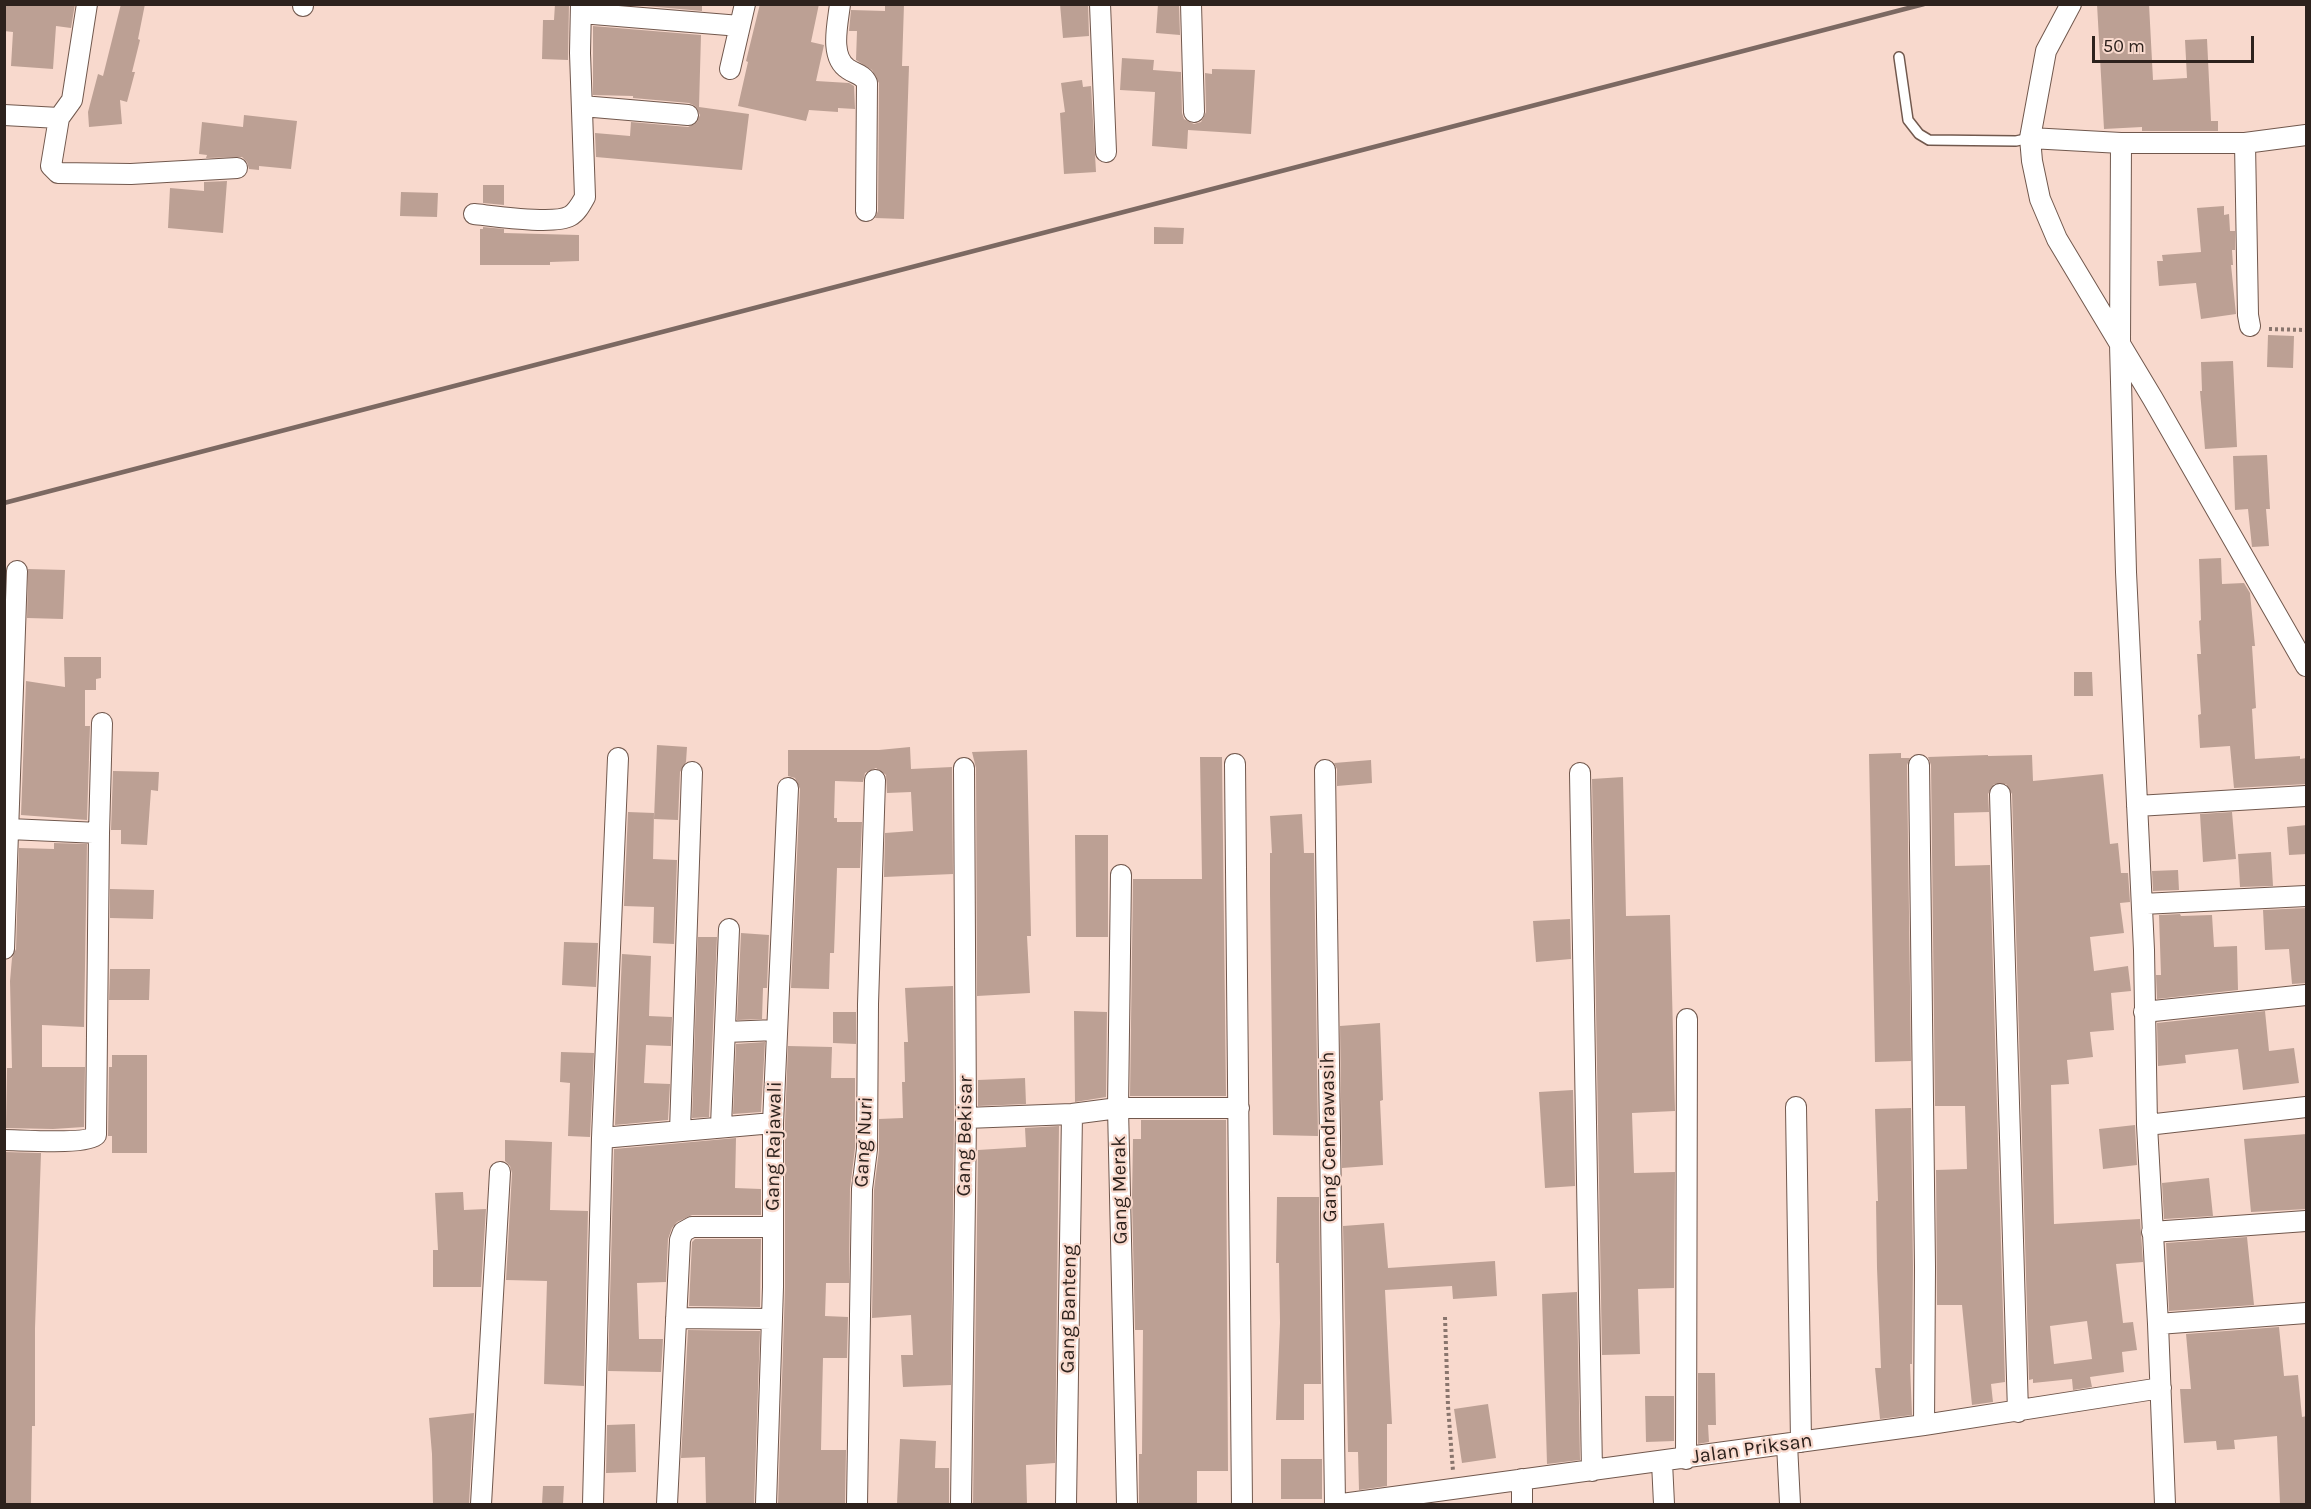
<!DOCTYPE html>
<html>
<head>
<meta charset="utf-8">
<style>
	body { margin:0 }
	#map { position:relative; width:2311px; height:1509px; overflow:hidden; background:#f8d9cd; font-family:Karla,sans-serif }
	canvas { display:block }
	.frame { position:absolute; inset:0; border:6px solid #2d221d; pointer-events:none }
	.scale { position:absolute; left:2092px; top:36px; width:162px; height:27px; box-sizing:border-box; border:3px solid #2d221d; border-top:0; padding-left:8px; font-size:18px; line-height:21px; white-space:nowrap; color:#2d221d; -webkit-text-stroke:4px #f8d9cd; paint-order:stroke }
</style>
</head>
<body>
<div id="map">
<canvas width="2311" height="1509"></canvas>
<div class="frame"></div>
<div class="scale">50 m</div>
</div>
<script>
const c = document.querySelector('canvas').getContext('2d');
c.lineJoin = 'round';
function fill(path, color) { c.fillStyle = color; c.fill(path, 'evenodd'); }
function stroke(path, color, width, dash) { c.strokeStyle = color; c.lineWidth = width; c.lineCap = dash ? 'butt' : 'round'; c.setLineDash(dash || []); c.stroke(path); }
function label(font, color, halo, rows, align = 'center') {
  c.font = font + ' Karla,sans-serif'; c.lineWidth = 4.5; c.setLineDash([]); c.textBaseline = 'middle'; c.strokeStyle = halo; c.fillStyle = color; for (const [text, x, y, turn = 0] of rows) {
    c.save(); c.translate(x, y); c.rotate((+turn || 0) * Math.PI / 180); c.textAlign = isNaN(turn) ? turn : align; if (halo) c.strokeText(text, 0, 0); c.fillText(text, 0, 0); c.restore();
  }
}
const building = new Path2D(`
	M4,4H75L71,28L56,26L53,69L11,66L13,32L4,31Z
	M121,4H145L138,39L140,40L132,72H135L127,102L120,100L122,124L89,127L88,112L98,74L103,76Z
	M555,4H569L568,60L542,59L543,20H554Z
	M624,4H702V11Z
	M760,4H819L811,42L824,45L816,81L849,83L854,86L855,109L838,108V112L809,110L806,121L738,106L748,62L746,61Z
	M885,4H904L902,66H909L904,219L875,218L878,211L879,83L872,70L856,60L857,31H849L851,10L885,11Z
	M1060,4H1088L1089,36L1063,38Z
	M1158,4H1179L1180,35L1156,33Z
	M2097,4H2149L2153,80L2187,78L2185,40L2207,39L2211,121H2218V131H2142V127L2104,129Z
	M593,26L701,35L699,107L749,114L742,170L596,157L595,133L630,136L631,122L688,127L697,122L700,115L695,106L689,103L633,98V96L593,95Z
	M1122,58L1154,60L1153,70L1181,72L1182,113L1184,119L1194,124L1201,122L1206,112L1205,73L1212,74V69L1255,70L1251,134L1188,130L1187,149L1152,146L1155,92L1120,90Z
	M1082,80L1083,87L1091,86L1096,172L1064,174L1060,113L1065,112L1061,83Z
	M244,115L297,121L291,169L259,166V170L249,169L247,162L242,157L206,158L207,155L199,154L202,122L243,127Z
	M227,181L223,233L168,228L170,188L204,191V182Z
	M483,185H504V205L483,203Z
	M401,192L438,193L437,217L400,216Z
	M2224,206V215L2229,214L2230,231H2235V250H2232L2233,265H2231L2236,314L2201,319L2196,283L2159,286L2157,261H2163L2162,255L2201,252L2197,208Z
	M483,227L504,229V233L579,235V261L550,262V265H480V229H483Z
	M1154,227L1184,228L1183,244H1154Z
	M2268,335L2294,336L2293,368L2267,367Z
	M2233,361L2237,447L2205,449L2200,391H2202L2201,362Z
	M2267,455L2270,509H2266L2269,546L2252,547L2248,509L2235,510L2233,456Z
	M2221,558L2222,584L2244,583L2250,593L2255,646H2252L2256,708L2252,709L2255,759L2300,756V759L2307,758V784L2234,788L2230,746L2200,748L2198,715L2201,714L2197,654H2201L2199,621L2201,620L2199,559Z
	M28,569L65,570L63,619L27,618Z
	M64,657H101V678L96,679V690H85V726H90L87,820L21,815L26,681L65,687Z
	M2074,672H2092L2093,696H2074Z
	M657,745L687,747L686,762L680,772L678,820L654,819Z
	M910,747L911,769L952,767L953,874L884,877L885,833L913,831L911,792L887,793L886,775L876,768L865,773L863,782L835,781L834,818H837V822H862L860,868H837L834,953H830L829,989L791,988L800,789L795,778L788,776V750H879Z
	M1027,750L1031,936H1027L1030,993L977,996L976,768L972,752Z
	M1901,753V758H1910L1907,765L1911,1061L1875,1062L1869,754Z
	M1988,755V756L2032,755L2033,781L2103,774L2110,844L2118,843L2121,873H2128L2130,902L2120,903L2124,933L2090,937L2094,971L2128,966L2131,991L2111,993L2114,1030L2090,1032L2093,1057L2067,1060L2069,1084L2051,1085L2054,1224L2140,1219L2143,1262L2116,1264L2123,1323L2133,1322L2137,1350L2122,1352L2124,1372L2090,1377L2092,1387L2073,1390L2072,1379L2033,1383V1379L2029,1380L2012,794L2006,784H1994L1988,794L1989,812L1954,813L1955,866L1990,865L2005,1382L1991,1384L1993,1402L1972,1405L1962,1305H1937L1936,1170L1967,1169L1965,1106H1935L1931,765L1928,757ZM2087,1321L2092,1359L2054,1364L2050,1326Z
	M1200,757H1222L1226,1096H1130L1133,879H1202Z
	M1371,760L1372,783L1337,786V769L1334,763Z
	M113,771L159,772L158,791L151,790L147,845L121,844V830H111Z
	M1623,777L1626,916L1670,915L1675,1111L1632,1113L1634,1173L1675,1172L1674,1288L1638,1289L1640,1354L1602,1355L1592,779Z
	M628,812L654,813L653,859L677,860L674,944L653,943L654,907L624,906Z
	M2232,812L2236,859L2203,862L2200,814Z
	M1302,814L1304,853H1314L1318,1136L1273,1135L1270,894V853H1272L1270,816Z
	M2307,825V854L2289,855L2287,827Z
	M1075,835H1108V937H1076Z
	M54,843L87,844L84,1027L42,1025V1067H85L84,1127L53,1129L6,1128L7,1068H12L10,981L12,958L16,949L19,848L54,849Z
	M2271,852L2273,886L2240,887L2238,854Z
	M2178,870L2179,890L2153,891L2152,871Z
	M110,889L154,890L153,919L110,918Z
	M2307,908V983L2292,984L2289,949L2265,950L2263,910Z
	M2180,914L2181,916L2212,915L2214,947L2237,946L2238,990L2157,999L2156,975H2161L2159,915Z
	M1570,919L1571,959L1536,962L1533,921Z
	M741,933L769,935L767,988H763L762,1019L737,1020Z
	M698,937H717L709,1117L692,1118Z
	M564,942L598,943L596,987L562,985Z
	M622,954L651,956L649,1016L672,1017L671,1046L646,1045L644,1083L670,1084L668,1120L615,1125Z
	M110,969H150L149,1000H109Z
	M953,986L954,1118L951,1385L903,1387L901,1355H913L911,1315L872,1318L874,1190L879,1150V1119L903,1118L902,1082H905L904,1042H908L905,988Z
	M1074,1011L1107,1012L1106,1097L1075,1102Z
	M2265,1011L2269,1051L2294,1048L2299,1083L2243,1090L2238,1049L2185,1055L2186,1063L2158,1066L2157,1023Z
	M833,1012H856V1044L833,1043Z
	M1380,1023L1383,1100L1380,1101L1383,1165L1342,1168L1340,1026Z
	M765,1042L761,1112L733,1114L736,1044Z
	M788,1046L832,1047L831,1078H855V1148L850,1189L849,1283H826L825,1316L848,1317L847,1358H823L822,1400L821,1450H846L845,1504H778L785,1287V1123Z
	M561,1052L594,1053L590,1137L568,1136L570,1083L560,1082Z
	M112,1055H147V1153H112V1136H108L109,1067H112Z
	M1025,1078L1026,1104L978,1106V1080Z
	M1573,1090L1575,1186L1545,1188L1539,1092Z
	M1911,1108L1913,1267L1912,1364H1910L1912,1415L1880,1419L1875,1368H1881L1877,1268L1876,1201H1878L1875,1109Z
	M1141,1120H1226L1228,1471H1197V1504H1139V1454H1142L1143,1330H1135L1132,1199L1133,1139H1141Z
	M2135,1125L2137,1165L2103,1169L2099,1129Z
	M1059,1126L1055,1463L1026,1465L1027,1504H973L978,1150L1026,1147L1025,1128Z
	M2307,1134V1209L2251,1212L2244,1139Z
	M736,1138L735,1188L761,1189V1215H692L677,1222L672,1228L668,1239L666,1282L637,1283L639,1339H663L661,1372L608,1371L614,1149Z
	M505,1140L552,1142L550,1210L588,1211L584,1386L544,1384L547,1281L506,1280L512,1173L510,1166L505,1161Z
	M6,1152L41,1153L35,1328V1426H32L31,1504H4Z
	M2209,1178L2213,1216L2164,1219L2162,1183Z
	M463,1192L464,1210L486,1209L481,1287H433V1250H438L435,1193Z
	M1277,1197H1319L1321,1384H1304V1420H1276L1280,1323L1279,1263H1276Z
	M1384,1223L1388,1268L1495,1261L1497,1296L1453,1299L1452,1286L1385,1290L1392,1424H1387V1486L1359,1490L1358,1452H1348L1343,1226Z
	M2247,1237L2254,1305L2169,1311L2166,1243Z
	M695,1239H761L760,1307L689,1306L692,1242Z
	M1577,1292L1580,1460L1547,1464L1542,1294Z
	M2279,1327L2284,1376L2298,1375L2302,1417L2307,1416V1504H2280L2277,1436L2234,1440L2235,1449L2217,1450L2216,1441L2184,1443L2180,1389H2191L2186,1334Z
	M688,1330L760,1331L754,1504H706L705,1457L681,1458Z
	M1698,1373H1715L1716,1425H1708L1709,1442L1698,1444Z
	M1645,1396H1674V1441L1646,1442Z
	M1488,1404L1496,1458L1462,1463L1454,1409Z
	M474,1413L469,1504H433L432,1454L429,1418Z
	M635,1424L636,1472L606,1473L607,1425Z
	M900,1439L936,1441L935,1468H949V1504H897Z
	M1281,1459H1322V1499H1281Z
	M543,1486H564L563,1504H542Z`);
const path = new Path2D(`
	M2269,329L2306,330
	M1445,1317L1448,1406L1453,1471`);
const lane = new Path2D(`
	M1899,57L1908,120L1919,134L1929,140L2016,141L2030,138`);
const street = new Path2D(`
	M87,4L72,100L59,118L51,166L58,173L131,174L237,168
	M840,4C838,23 829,57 848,69C855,74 863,74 867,83L866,211
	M1100,4L1106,152
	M1191,4L1194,112
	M2071,4L2046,51L2030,138L2032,161L2040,199L2057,239L2153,399L2306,666
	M303,6V4
	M581,13L740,26
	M730,69L745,4
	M582,106L688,115
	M4,115L59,118
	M2030,138L2121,143H2245L2306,135
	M2121,143L2120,344L2126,572L2144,950L2147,1125L2158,1324L2165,1504
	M2245,143L2248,315L2250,326
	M474,214C494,216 554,225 570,216C577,212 581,204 585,197L580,53L581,4
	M1235,764L1242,1504
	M1919,765L1925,1267L1924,1425
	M1325,770L1335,1504
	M1580,773L1592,1471
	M2000,794L2018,1412
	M2137,806L2306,796
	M9,829L99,833
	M1121,875L1118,1108L1127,1504
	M2142,904L2306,896
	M4,949L17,571
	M2144,1012L2306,995
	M726,1032L776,1030
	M1796,1107L1801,1442
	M966,1118L1072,1114L1118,1108H1239
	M2147,1125L2306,1107
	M721,1126L729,929
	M680,1131L692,772
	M602,1138L773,1123
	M4,1140C21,1140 87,1145 96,1135L99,833L102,723
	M2152,1232L2306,1221
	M676,1318L772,1319
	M2158,1324L2306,1313
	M1787,1444L1790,1504
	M1686,1459L1687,1019
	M1662,1462L1664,1504
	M1522,1479V1504
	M481,1504L500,1172
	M593,1504L602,1138L618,758
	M667,1504L680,1240L683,1232L692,1227H773
	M766,1504L773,1287V1123L788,788
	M857,1504L862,1189L867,1149L868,1004L875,780
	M961,1504L966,1118L964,768
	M1066,1504L1072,1114
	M1342,1504L1924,1425L2161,1388`);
const rail = new Path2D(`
	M4,503L1924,4`);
const streetNames = [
	["Gang Bekisar",965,1136,-89],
	["Gang Cendrawasih",1329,1137,-91],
	["Gang Nuri",864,1142,-87],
	["Gang Rajawali",774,1146,-89],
	["Gang Merak",1120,1190,-91],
	["Gang Banteng",1069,1309,-89],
	["Jalan Priksan",1752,1449,-8]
];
fill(building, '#bca094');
stroke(lane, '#71584d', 12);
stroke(street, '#71584d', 22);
stroke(path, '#89756d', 4, [3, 3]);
stroke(lane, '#fff', 9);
stroke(street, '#fff', 20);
stroke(rail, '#7c6962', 4.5);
label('20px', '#2d221d', '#f8d9cd', streetNames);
</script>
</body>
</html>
